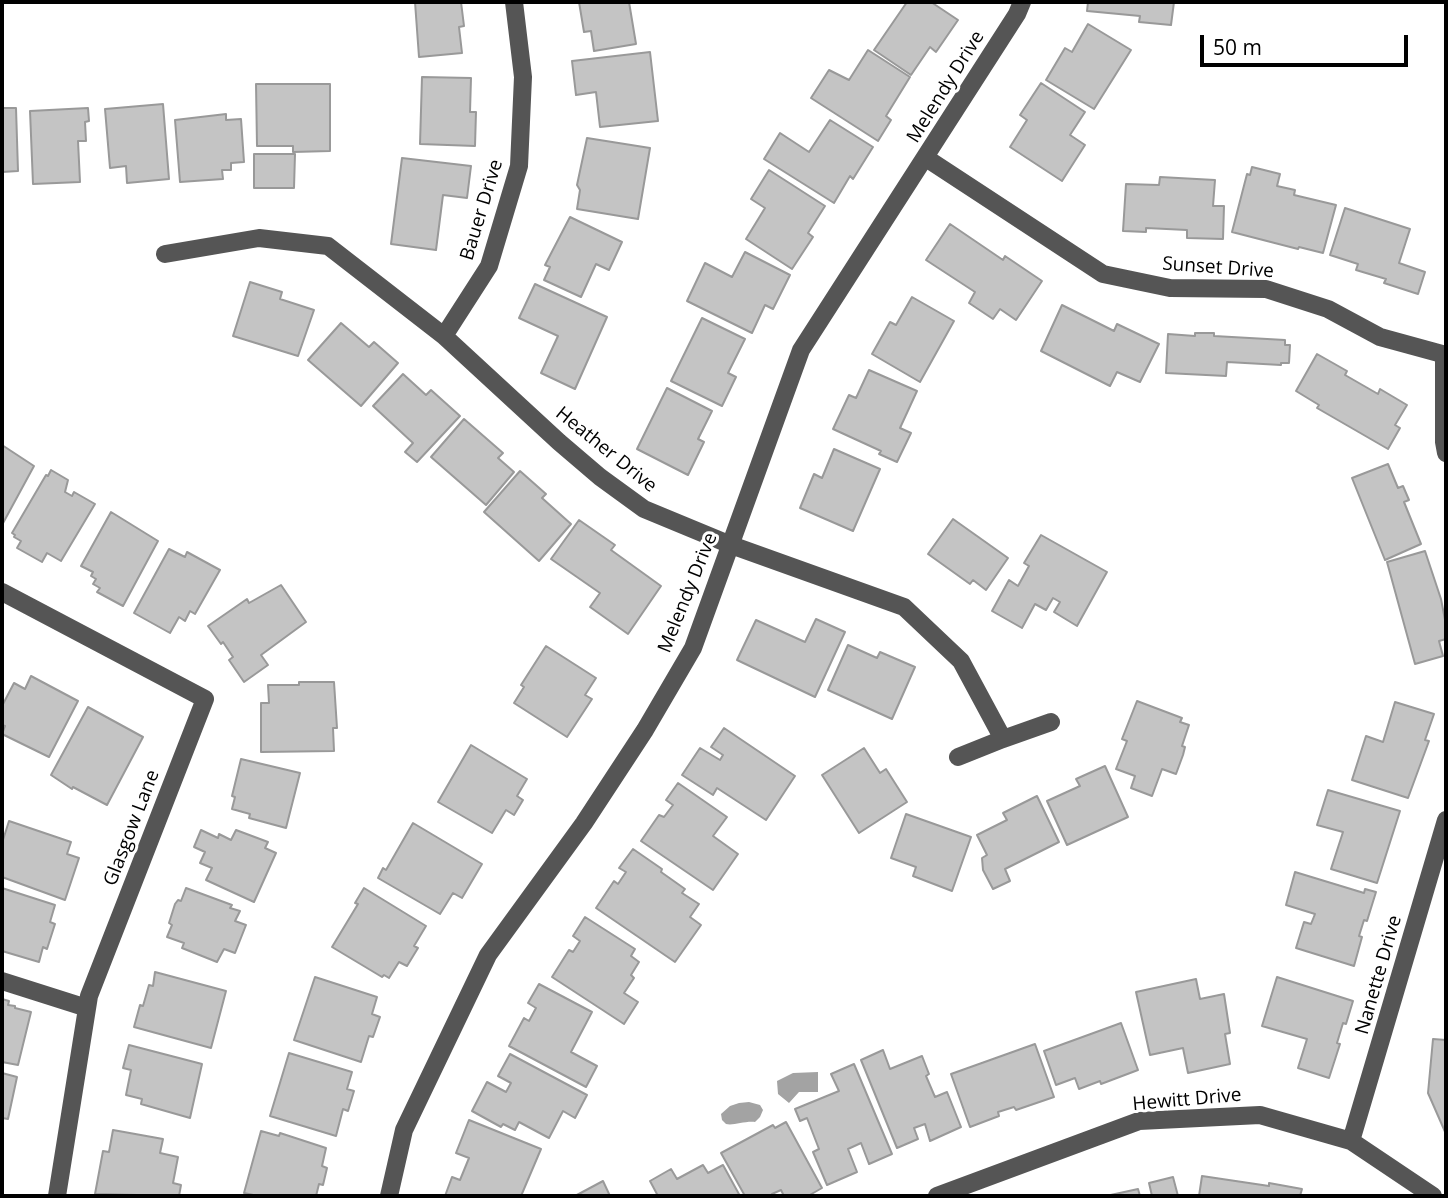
<!DOCTYPE html>
<html>
<head>
<meta charset="utf-8">
<style>
	body { margin:0 }
	#map { position:relative; width:1448px; height:1198px; overflow:hidden; background:#fff; font-family:"Open Sans",sans-serif }
	canvas { display:block }
	.frame { position:absolute; inset:0; border:4px solid #000; pointer-events:none }
	.scale { position:absolute; left:1200px; top:35px; width:208px; height:32px; box-sizing:border-box; border:4px solid #000; border-top:0; padding-left:9px; font-size:21px; line-height:24px; white-space:nowrap; color:#000; -webkit-text-stroke:5px #fff; paint-order:stroke }
</style>
</head>
<body>
<div id="map">
<canvas width="1448" height="1198"></canvas>
<div class="frame"></div>
<div class="scale">50 m</div>
</div>
<script>
const c = document.querySelector('canvas').getContext('2d');
c.lineJoin = 'round';
function fill(path, color) { c.fillStyle = color; c.fill(path, 'evenodd'); }
function stroke(path, color, width, dash) { c.strokeStyle = color; c.lineWidth = width; c.lineCap = dash ? 'butt' : 'round'; c.setLineDash(dash || []); c.stroke(path); }
function label(font, color, halo, rows, align = 'center') {
  c.font = font + ' "Open Sans",sans-serif'; c.lineWidth = 6; c.setLineDash([]); c.textBaseline = 'middle'; c.strokeStyle = halo; c.fillStyle = color; for (const [text, x, y, turn = 0] of rows) {
    c.save(); c.translate(x, y); c.rotate((+turn || 0) * Math.PI / 180); c.textAlign = isNaN(turn) ? turn : align; if (halo) c.strokeText(text, 0, 0); c.fillText(text, 0, 0); c.restore();
  }
}
const water = new Path2D(`
	M818,1072V1092H799L789,1103L778,1094L777,1081L793,1073Z
	M739,1103L749,1102L760,1105L763,1110L760,1117L755,1122C744,1121 733,1126 726,1124L722,1120L721,1114L730,1106Z`);
const building = new Path2D(`
	M415,2H461L464,26L459,27L462,53L419,57Z
	M579,2H629L636,44L594,51L591,31L584,32Z
	M907,2H931L958,20L936,52L930,47L911,75L874,50Z
	M1088,2H1174L1171,25L1139,22L1140,16L1087,11Z
	M1088,24L1131,50L1094,109L1046,80L1065,48L1072,52Z
	M868,50L910,77L886,116L891,120L878,141L811,98L829,70L849,80Z
	M650,52L658,121L600,127L596,92L576,95L572,61Z
	M422,77L471,78L470,112H476L475,146L420,144Z
	M1041,83L1085,112L1070,135L1085,145L1062,181L1010,147L1027,120L1020,115Z
	M256,84H330V151L293,152V146H257Z
	M163,104L169,179L127,183L126,166L110,168L105,109Z
	M2,108H16L18,171L2,172Z
	M88,108L89,121L85,122L86,141H78L80,182L33,184L30,111Z
	M226,114V120L241,119L244,162L231,163V170H222L223,179L180,182L175,120Z
	M830,120L873,147L853,179L850,176L834,203L764,159L780,133L809,152Z
	M587,138L650,148L638,219L577,209L580,190L577,185Z
	M254,154H295L294,188H254Z
	M402,158L471,166L467,198L443,195L436,250L391,244Z
	M1252,167L1280,174L1277,186L1295,190L1294,195L1336,205L1323,253L1299,247L1298,249L1232,232L1247,174L1250,175Z
	M769,170L825,206L808,233L813,237L792,269L746,239L765,208L751,199Z
	M1160,177L1215,180L1213,206H1224L1223,239L1187,238V230L1146,228V232L1123,231L1126,184L1159,185Z
	M1345,208L1410,229L1399,263L1425,272L1418,294L1384,283L1386,279L1356,270L1358,264L1330,255Z
	M570,217L622,242L609,270L596,264L581,297L544,280L550,267L545,265Z
	M950,224L1003,260L1005,256L1042,281L1016,320L1000,309L993,319L969,303L975,292L926,260Z
	M745,252L790,275L773,309L765,305L752,333L687,301L705,263L732,277Z
	M250,282L282,292L280,299L314,310L298,356L233,336Z
	M535,284L607,317L575,389L541,373L558,336L519,318Z
	M912,297L954,321L920,382L872,354L890,322L896,325Z
	M1062,305L1114,331L1117,324L1159,344L1140,382L1117,372L1110,386L1041,351Z
	M702,318L745,339L728,373L736,377L722,406L671,381Z
	M341,323L369,347L374,342L398,363L361,406L308,360Z
	M1195,333H1214V336L1285,340V345H1290L1289,363H1281V365L1227,362L1226,376L1166,373L1168,334L1195,336Z
	M1317,354L1347,371L1345,375L1378,394L1380,389L1407,405L1395,425L1400,428L1388,449L1317,408L1319,405L1296,391Z
	M869,370L917,391L900,428L911,433L897,462L879,454L881,451L833,429L849,395L856,398Z
	M403,374L426,395L431,390L460,416L417,462L405,452L413,443L373,406Z
	M667,388L712,411L698,439L704,442L688,475L637,449Z
	M464,419L503,453L498,458L514,472L486,505L431,457Z
	M2,445L34,466L2,525Z
	M834,449L880,469L853,531L800,508L814,474L822,478Z
	M1388,464L1398,488L1403,486L1409,500L1404,502L1421,544L1385,560L1352,478Z
	M51,470L68,480L65,492L72,496L74,492L95,504L61,561L47,553L42,562L17,548L21,541L14,537L15,535L12,533L46,475L48,476Z
	M520,471L546,494L542,498L571,524L539,561L484,512Z
	M111,512L158,541L123,606L97,592L100,588L93,584L96,579L91,576L93,572L81,566Z
	M953,519L1008,558L986,590L973,580L970,584L928,554Z
	M579,520L615,545L611,550L661,586L628,634L590,607L600,593L551,559Z
	M1041,535L1107,572L1077,626L1054,612L1060,602L1053,598L1046,610L1035,604L1022,628L992,611L1009,580L1018,586L1029,566L1024,563Z
	M169,549L185,557L187,552L220,570L195,614L190,611L185,621L179,617L170,633L134,613Z
	M1425,551L1441,599L1446,625V639L1439,641L1443,656L1415,664L1387,562Z
	M281,585L306,622L261,655L268,665L244,682L229,660L233,657L223,642L221,644L208,626L247,599L249,603Z
	M816,619L845,632L815,697L737,660L756,620L805,642Z
	M848,645L877,658L880,652L915,667L892,719L828,690Z
	M546,646L596,678L585,695L592,699L567,737L514,703L524,687L521,685Z
	M31,676L78,701L49,757L2,734L5,726L2,725V706L14,683L25,689Z
	M299,682H334L337,728H333L334,751L261,752V703H269L268,685H299Z
	M1137,701L1182,718L1180,722L1189,725L1182,746L1185,747L1183,755L1176,774L1162,769L1152,796L1131,788L1135,776L1116,769L1127,741L1122,739Z
	M1395,702L1434,714L1425,740L1429,741L1408,798L1352,780L1366,736L1383,742Z
	M88,707L143,737L107,805L73,787L72,789L51,775Z
	M724,728L795,776L766,820L717,788L713,795L682,775L700,748L720,760L723,755L711,747Z
	M471,745L527,779L517,796L523,800L514,815L506,810L492,833L438,802Z
	M864,748L880,773L886,769L907,802L859,833L822,775Z
	M241,759L300,773L286,828L249,818L250,814L232,809L235,797L232,796Z
	M1105,766L1128,817L1067,845L1047,801L1080,786L1076,779Z
	M678,783L727,817L713,836L738,854L713,890L641,841L659,815L664,817L673,805L666,800Z
	M1328,790L1400,811L1377,883L1331,869L1343,832L1317,825Z
	M1037,796L1059,842L1005,869L1010,881L993,889L983,870L982,858L987,855L977,835L1007,820L1003,813Z
	M906,814L971,837L952,891L913,876L916,867L891,858Z
	M9,821L71,842L67,854L79,858L65,900L2,877V843Z
	M413,823L482,864L462,898L453,893L440,914L378,878L383,868L386,870Z
	M201,830L218,838L219,834L231,840L236,830L268,842L265,848L276,853L254,902L206,880L212,868L200,863L205,852L194,847Z
	M633,849L662,869L661,872L685,889L682,893L699,904L690,917L701,925L675,962L596,908L614,881L618,884L626,872L619,868Z
	M1295,872L1364,893L1365,889L1376,892L1367,921L1364,920L1359,936L1362,937L1354,966L1296,948L1304,922L1311,924L1315,914L1286,905Z
	M2,888L55,905L50,922L55,924L47,949L43,947L39,962L2,951Z
	M186,888L232,905L230,908L240,911L235,921L246,925L235,953L224,949L217,962L182,948L184,943L167,937L172,925L169,923L175,904L178,900L181,901Z
	M364,888L426,926L414,946L418,948L407,966L399,962L389,978L384,975L382,977L332,947L358,904L355,903Z
	M585,917L635,949L631,956L639,962L631,975L634,978L624,993L638,1002L624,1024L552,977L569,950L573,952L580,941L573,936Z
	M155,972L226,991L211,1048L134,1027L140,1005L143,1006L149,985L153,986Z
	M315,977L377,997L372,1014L380,1017L373,1037L369,1036L361,1062L294,1040Z
	M1277,977L1353,1001L1346,1024L1343,1023L1337,1043L1340,1044L1329,1078L1298,1068L1307,1039L1262,1026Z
	M1196,979L1200,999L1224,994L1230,1033L1225,1034L1230,1064L1188,1073L1183,1048L1150,1055L1136,992Z
	M539,984L592,1012L571,1052L597,1066L586,1087L509,1046L524,1018L529,1021L536,1008L528,1003Z
	M2,999L9,1001L8,1005L15,1006V1008L31,1012L18,1065L2,1062Z
	M1121,1023L1138,1070L1101,1084L1100,1081L1079,1089L1075,1078L1056,1085L1044,1051Z
	M1433,1039L1446,1040V1134L1428,1093Z
	M1035,1044L1054,1097L1016,1110L1014,1107L998,1112L999,1116L970,1127L951,1074Z
	M129,1045L202,1064L190,1118L141,1104L142,1099L126,1095L131,1070L123,1068Z
	M883,1050L890,1069L922,1056L929,1074L926,1076L935,1097L947,1092L961,1127L930,1141L925,1124L914,1128L918,1139L897,1148L861,1060Z
	M289,1053L352,1072L347,1089L354,1091L348,1111L343,1109L336,1136L270,1116Z
	M510,1054L587,1095L575,1118L563,1111L549,1138L519,1122L515,1130L503,1124L501,1127L472,1111L487,1082L506,1092L511,1083L498,1076Z
	M854,1064L892,1154L869,1164L861,1143L848,1149L857,1172L827,1185L813,1152L819,1149L807,1118L800,1121L795,1109L839,1091L831,1074Z
	M2,1073L17,1077L8,1119L2,1118Z
	M469,1120L541,1149L521,1196H445L452,1177L460,1180L469,1158L456,1153Z
	M786,1122L822,1188L808,1196H784L781,1190L772,1194L774,1196H745L721,1153L773,1125L775,1128Z
	M113,1130L163,1139L160,1153L178,1157L173,1183L181,1185L179,1196L95,1194L103,1151L109,1152Z
	M261,1131L279,1136L280,1133L326,1148L322,1166L327,1168L323,1185L319,1184L316,1196H258L244,1193Z
	M703,1165L708,1173L723,1165L740,1196H658L650,1181L671,1169L677,1179Z
	M1202,1176L1269,1186V1183L1302,1189L1300,1196H1199Z
	M1173,1177L1178,1196H1152L1149,1183Z
	M603,1181L610,1196H575Z
	M1138,1189L1140,1196H1106Z`);
const minor = new Path2D(`
	M926,158L1103,274L1170,288L1266,289L1328,309L1380,337L1446,355
	M165,254L259,238L328,246L444,336L559,442L600,477L644,509L731,545L904,607L961,661L1003,739L1051,722
	M444,336L489,266L519,166L523,77L514,2
	M1444,356V442L1446,453
	M2,592L205,699L89,996L57,1196
	M958,757L1003,739
	M2,981L87,1008
	M1351,1141L1446,820
	M389,1196L404,1130L488,955L584,823L645,730L693,648L801,350L1017,14L1022,2
	M937,1196L1139,1121L1260,1115L1351,1141L1433,1196`);
const streetNames = [
	["Melendy Drive",946,87,-58],
	["Bauer Drive",482,210,-73],
	["Sunset Drive",1218,268,4],
	["Heather Drive",606,450,39],
	["Melendy Drive",688,593,-68],
	["Glasgow Lane",132,828,-69],
	["Nanette Drive",1379,975,-74],
	["Hewitt Drive",1187,1100,-5]
];
fill(water, '#a3a3a3');
fill(building, '#c4c4c4');
stroke(building, '#999', 2);
stroke(minor, '#555', 18);
label('19px', '#000', '#fff', streetNames);
</script>
</body>
</html>
